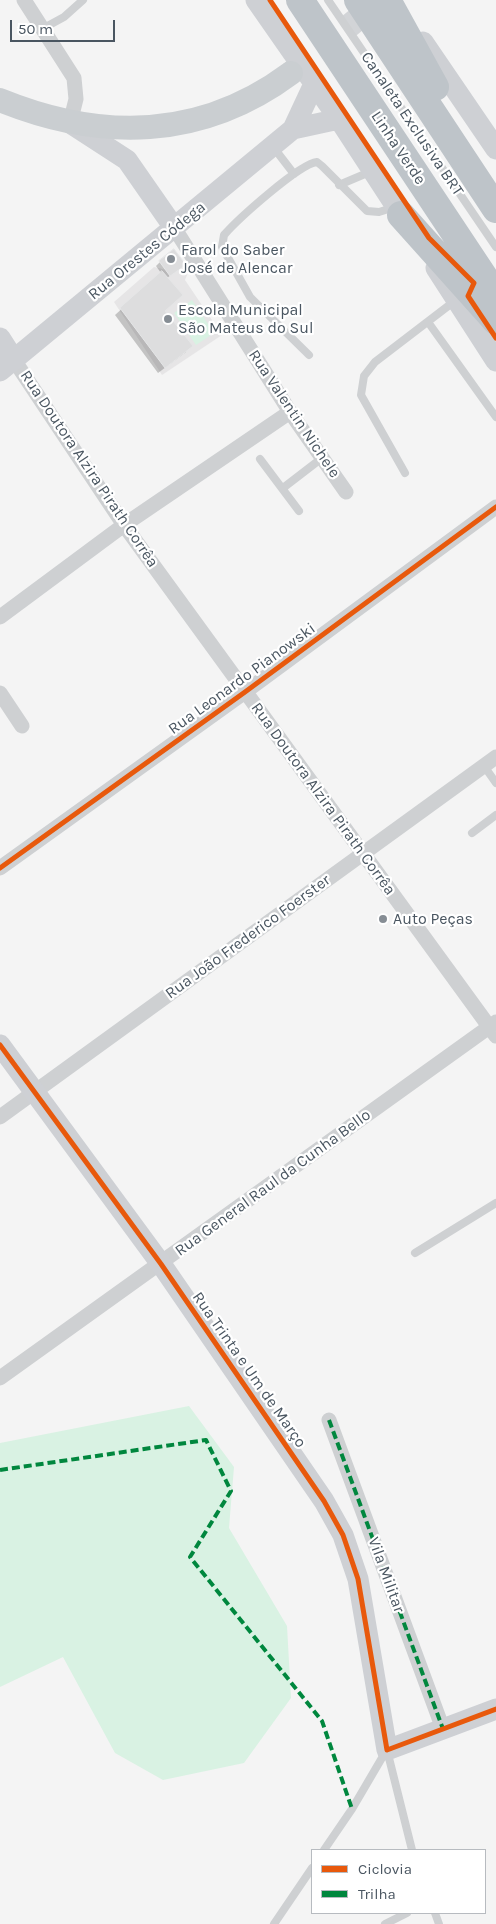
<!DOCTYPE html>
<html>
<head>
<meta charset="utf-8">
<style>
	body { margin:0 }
	#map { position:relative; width:496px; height:1924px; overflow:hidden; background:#f4f4f4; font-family:Karla,sans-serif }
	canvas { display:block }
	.legend { position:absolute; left:311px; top:1849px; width:175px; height:65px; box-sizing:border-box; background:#fff; border:1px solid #b7bbc0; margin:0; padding:6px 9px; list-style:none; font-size:15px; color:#4a5661 }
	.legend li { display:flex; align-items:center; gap:10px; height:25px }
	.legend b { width:25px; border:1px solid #b7bbc0 }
	.scale { position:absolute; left:10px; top:20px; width:105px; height:22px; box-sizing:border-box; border:2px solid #4a5661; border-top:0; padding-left:6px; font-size:15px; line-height:18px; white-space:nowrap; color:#4a5661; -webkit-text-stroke:4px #fff; paint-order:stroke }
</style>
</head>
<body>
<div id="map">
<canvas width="496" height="1924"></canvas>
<ul class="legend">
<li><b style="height:6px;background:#e8590c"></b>Ciclovia</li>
<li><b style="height:6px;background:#00873e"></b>Trilha</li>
</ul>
<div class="scale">50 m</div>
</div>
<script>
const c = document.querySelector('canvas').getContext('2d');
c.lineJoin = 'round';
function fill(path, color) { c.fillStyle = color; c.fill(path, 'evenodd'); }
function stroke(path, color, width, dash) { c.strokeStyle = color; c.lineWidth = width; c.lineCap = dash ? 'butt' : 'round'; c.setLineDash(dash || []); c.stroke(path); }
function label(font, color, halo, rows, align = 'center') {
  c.font = font + ' Karla,sans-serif'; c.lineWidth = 4.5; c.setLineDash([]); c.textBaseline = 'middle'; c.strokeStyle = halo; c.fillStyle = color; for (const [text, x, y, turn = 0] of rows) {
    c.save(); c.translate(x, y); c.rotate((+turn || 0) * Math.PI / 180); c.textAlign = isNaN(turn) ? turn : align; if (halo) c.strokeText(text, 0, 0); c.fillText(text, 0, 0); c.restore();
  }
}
const education = new Path2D(`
	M186,265L189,270L185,280L222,335L162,375L114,302L154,267L171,271L179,270Z`);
const green = new Path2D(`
	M192,300L214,333L196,345L174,313Z
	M189,1406L234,1467L229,1528L287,1626L291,1698L244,1763L163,1780L115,1753L63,1657L0,1687V1443Z`);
const shadow = new Path2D(`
	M160,262L184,265L167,278L164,311L186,352L158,373L115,315L161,273L156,266Z`);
const building = new Path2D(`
	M174,249L186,265L170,276L159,261Z
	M162,271L183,295L165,311L193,346L165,368L120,308Z`);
const primaryTunnel = new Path2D(`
	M291,73L381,0`);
const lane = new Path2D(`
	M328,0L496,247
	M42,29L64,17L83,0
	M274,148L294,174
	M339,185L372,171
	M428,322L496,417
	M309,355L250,297L222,247L224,235C238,219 299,164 317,162L322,166L367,211L379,212L395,207
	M260,459L299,511
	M405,473L361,395L364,376L375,362L456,300
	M283,488L322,458
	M484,766L496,783
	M472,833L496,815
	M415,1253L496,1203
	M387,1750L412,1850
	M324,1850L352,1809L386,1751
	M435,1913L439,1924
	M274,1924L312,1868
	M385,1924L407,1913`);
const street = new Path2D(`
	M24,0L74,78L76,99L70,123
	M175,229L290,412L346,492
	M14,360L124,525L496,1036
	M0,617L124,525L290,412
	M0,693L22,726
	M0,868L245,692L496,507
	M0,1117L496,757
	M0,1378L496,1022
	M329,1420L443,1729`);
const secondary = new Path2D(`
	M256,0L339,119L410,228
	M423,42L496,149
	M70,123L127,160L175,229
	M293,129L339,119
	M436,268L496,361
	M0,338L14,360
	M0,371L293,129L314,84
	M0,1045L161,1264L324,1501L343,1535L358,1579L387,1750L496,1709`);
const primary = new Path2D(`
	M0,100C101,141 201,140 291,73`);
const highway = new Path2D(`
	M300,0L496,295
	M358,0L496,209
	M387,0L435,87
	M401,215L496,321`);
const quiet = new Path2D(`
	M329,1420L443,1729
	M0,1470L206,1440L231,1491L190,1557L322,1721L352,1809`);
const cycleway = new Path2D(`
	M270,0L429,238L474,283L468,296L496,338
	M0,868L245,692L496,507
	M0,1045L161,1264L324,1501L343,1535L358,1579L387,1750L496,1709`);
const markers = [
	[171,259,5,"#868d94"],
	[168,319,5,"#868d94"],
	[383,919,5,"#868d94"]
];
const streetNames = [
	["Canaleta Exclusiva BRT",412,124,56],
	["Linha Verde",398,148,56],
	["Rua Orestes Códega",147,251,-39],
	["Rua Valentin Nichele",294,414,56],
	["Rua Doutora Alzira Pirath Corrêa",89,469,56],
	["Rua Leonardo Pianowski",242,679,-36],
	["Rua Doutora Alzira Pirath Corrêa",323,799,54],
	["Rua João Frederico Foerster",248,937,-36],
	["Rua General Raul da Cunha Bello",273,1183,-36],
	["Rua Trinta e Um de Março",249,1370,55],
	["Vila Militar",386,1575,70]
];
const poiNames = [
	["Farol do Saber",181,250],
	["José de Alencar",181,268],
	["Escola Municipal",178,310],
	["São Mateus do Sul",178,328],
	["Auto Peças",393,919]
];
fill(education, '#e6e5e6');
fill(green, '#d9f2e3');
fill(shadow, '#0003');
fill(building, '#ddddde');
stroke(building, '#e5e6e7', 1);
stroke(primaryTunnel, '#d2d4d7', 24, [24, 12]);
stroke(lane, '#ced0d2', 8);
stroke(street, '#ced0d2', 15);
stroke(secondary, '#ced0d4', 21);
stroke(primary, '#caced1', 24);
stroke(highway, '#bec4c9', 28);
stroke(quiet, '#00873e', 4, [8, 4]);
stroke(cycleway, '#e8590c', 5);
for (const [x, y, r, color] of markers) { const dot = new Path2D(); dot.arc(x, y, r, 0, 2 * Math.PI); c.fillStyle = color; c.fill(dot); stroke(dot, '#fff', 2); }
label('16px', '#4a5661', '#fff', streetNames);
label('16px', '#4a5661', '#fff', poiNames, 'left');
</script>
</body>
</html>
